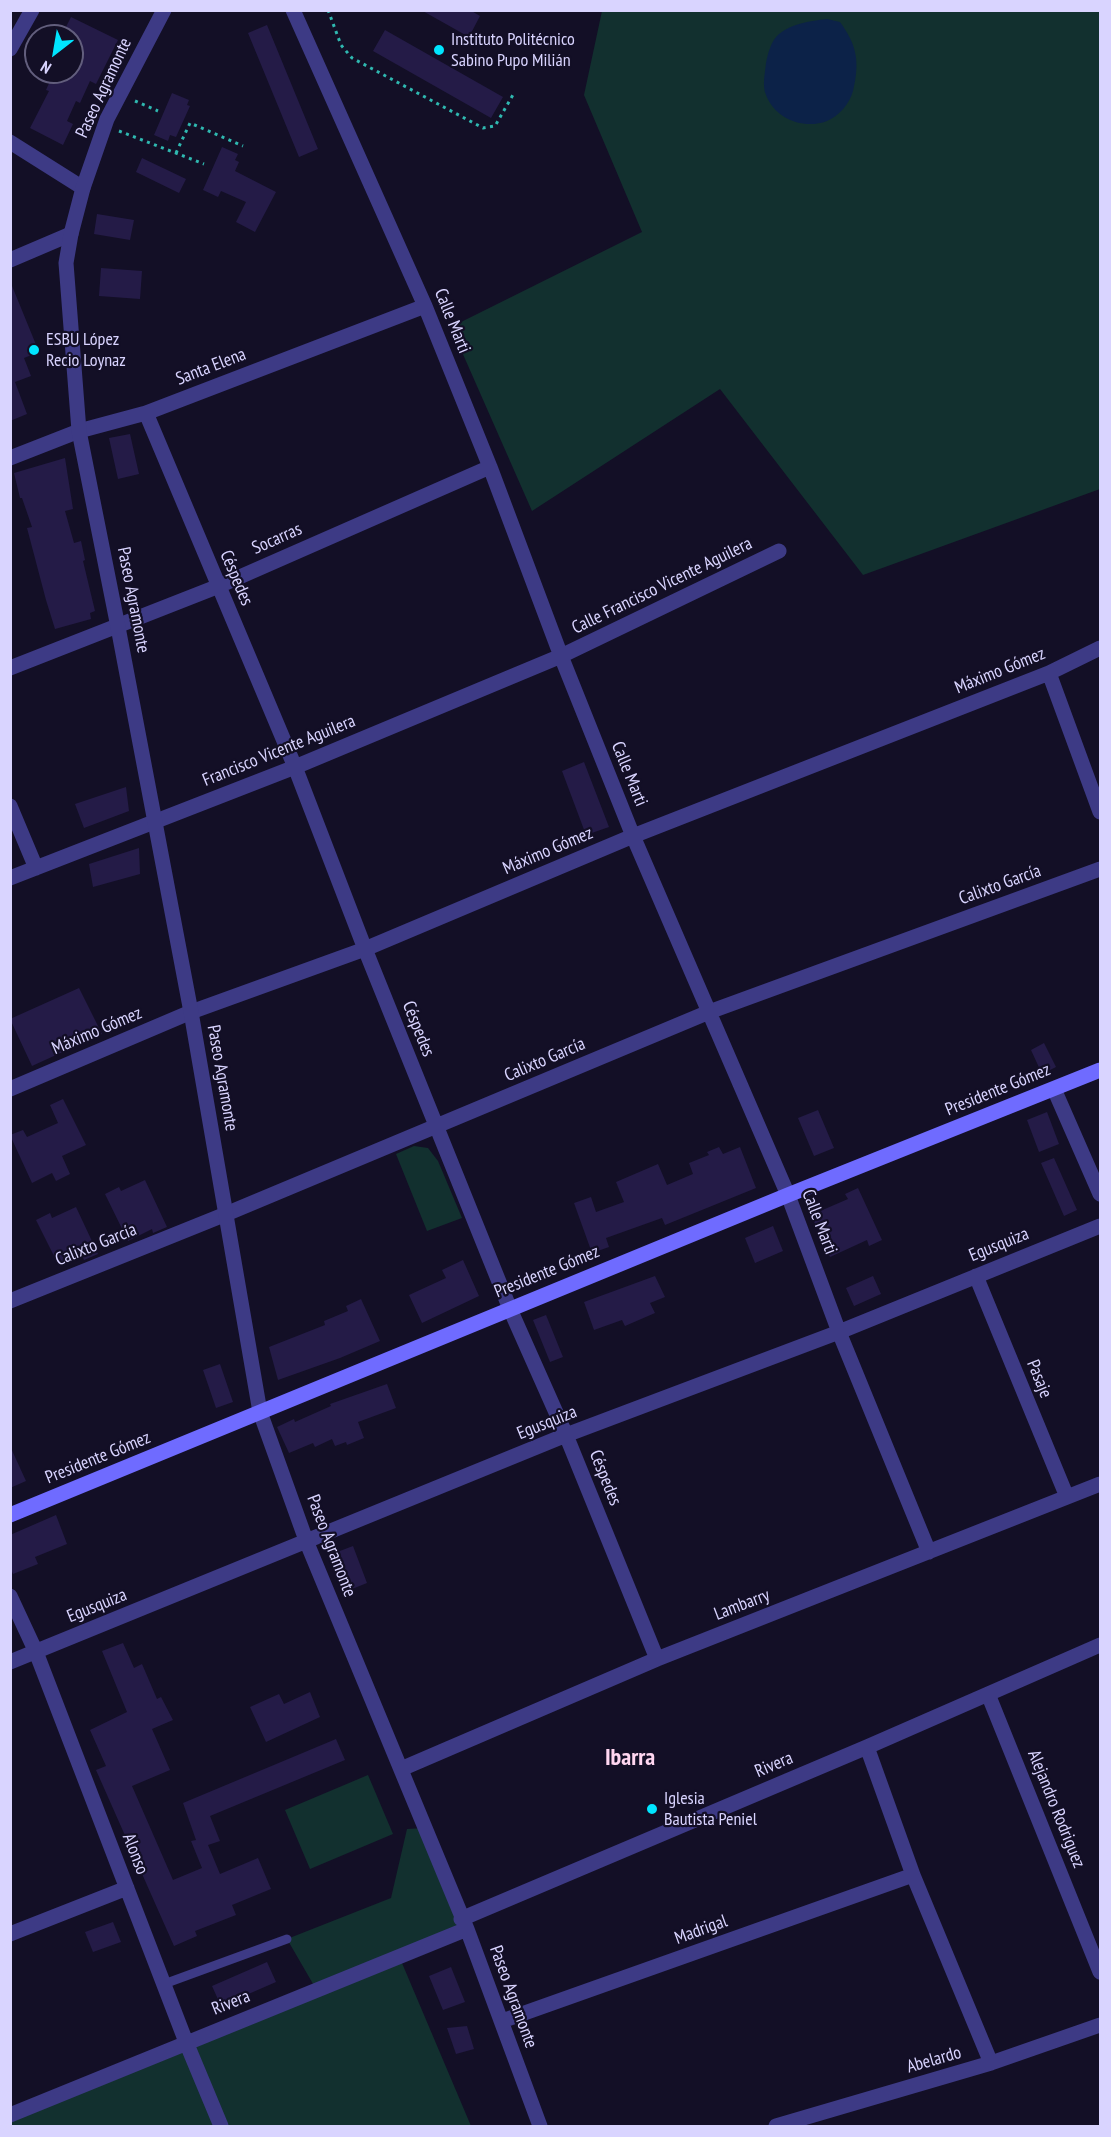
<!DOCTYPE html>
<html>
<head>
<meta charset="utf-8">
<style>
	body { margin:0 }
	#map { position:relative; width:1111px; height:2137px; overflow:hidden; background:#130f26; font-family:"PT Sans Narrow",sans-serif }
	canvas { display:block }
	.frame { position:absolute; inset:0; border:12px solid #d9d4ff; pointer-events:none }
	.north { position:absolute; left:24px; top:24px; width:60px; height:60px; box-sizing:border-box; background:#130f26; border:2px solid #625e7d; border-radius:50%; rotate:211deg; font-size:16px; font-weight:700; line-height:24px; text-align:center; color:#d9d4ff }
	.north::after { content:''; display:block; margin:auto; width:21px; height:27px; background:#00e5ff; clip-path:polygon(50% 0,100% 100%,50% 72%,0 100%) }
</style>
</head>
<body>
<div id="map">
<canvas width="1111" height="2137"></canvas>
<div class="frame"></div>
<div class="north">N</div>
</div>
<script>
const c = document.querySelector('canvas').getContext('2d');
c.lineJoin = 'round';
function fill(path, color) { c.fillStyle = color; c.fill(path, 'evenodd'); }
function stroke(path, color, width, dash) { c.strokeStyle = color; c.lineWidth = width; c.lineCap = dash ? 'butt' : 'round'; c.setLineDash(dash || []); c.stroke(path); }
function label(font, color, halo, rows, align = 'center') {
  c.font = font + ' "PT Sans Narrow",sans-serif'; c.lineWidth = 4.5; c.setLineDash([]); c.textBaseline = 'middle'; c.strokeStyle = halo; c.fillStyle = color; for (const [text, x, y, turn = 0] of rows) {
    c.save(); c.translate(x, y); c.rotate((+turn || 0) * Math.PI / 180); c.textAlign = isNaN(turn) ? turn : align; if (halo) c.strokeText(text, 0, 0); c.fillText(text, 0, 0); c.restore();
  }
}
const green = new Path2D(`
	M602,11H1100V489L863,575L720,389L532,511L451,327L642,232L584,95Z
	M414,1146L428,1148L438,1161L462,1218L427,1231L396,1154Z
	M368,1775L393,1834L310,1869L285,1810Z
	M425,1828L467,1929L399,1956L471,2126H11V2115L316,1989L287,1939L391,1898L407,1829Z`);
const water = new Path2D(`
	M827,19L840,22C857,45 860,62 853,91C850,103 839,116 827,121C804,130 775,119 766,95C762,86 765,73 766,63C768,53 771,41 779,34C793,23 810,21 827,19Z`);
const building = new Path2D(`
	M421,10H470L480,16L469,37Z
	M71,17L118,40L96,84L90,81L80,103L76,101L67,121L73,124L63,145L30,128L49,91L46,90L54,72H72V36L62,35Z
	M267,25L318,149L299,157L248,33Z
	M385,30L503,97L491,118L373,51Z
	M172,93L189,100L187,105L190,106L176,137L170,135L168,141L154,135Z
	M222,147L238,154L235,160L239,162L235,171L276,192L255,232L236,222L246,202L221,191L218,197L203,190Z
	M142,158L186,179L179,193L136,172Z
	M97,214L134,220L130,240L94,234Z
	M101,268L142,271L140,299L99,296Z
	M10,281L39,352L24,358L31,376L15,382L27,414L10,421Z
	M130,434L139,474L118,479L109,438Z
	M65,458L73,509L65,511L74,543L81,541L85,560L83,561L95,611L90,613L91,619L55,629L46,600L27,528L32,527L22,498H20L14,473Z
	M584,762L609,827L586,835L562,771Z
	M126,787L129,811L84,828L75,804Z
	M139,848L140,874L93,887L89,864Z
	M79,988L102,1034L32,1066L10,1019Z
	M1044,1043L1056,1067L1042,1074L1031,1050Z
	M63,1099L86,1145L62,1156L70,1174L56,1181L52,1173L32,1183L10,1135L23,1130L27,1137L58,1123L50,1105Z
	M818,1110L834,1148L814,1156L798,1118Z
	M1047,1112L1059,1144L1039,1152L1027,1120Z
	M719,1147L723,1154L740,1147L756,1188L665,1225L662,1218L606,1238L609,1247L592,1253L574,1203L591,1197L596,1212L624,1202L616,1182L658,1164L667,1185L693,1174L689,1163L709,1155L707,1152Z
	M1054,1158L1077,1210L1064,1216L1041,1163Z
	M145,1180L167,1227L153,1233L152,1229L128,1241L105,1194L119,1187L121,1191Z
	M858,1188L882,1240L869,1246L867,1240L830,1257L811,1215L848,1199L845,1194Z
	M76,1207L98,1254L84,1260L82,1255L59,1266L36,1220L50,1213L52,1218Z
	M773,1226L783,1251L755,1263L745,1238Z
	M463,1260L479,1296L422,1323L409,1295L446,1278L442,1270Z
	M655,1276L665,1297L650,1303L655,1313L625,1326L622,1320L594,1330L584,1302Z
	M873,1276L881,1294L854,1306L846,1288Z
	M361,1299L380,1341L340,1358L278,1380L269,1347L325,1325L324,1321L348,1311L346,1306Z
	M546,1315L563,1357L550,1362L533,1320Z
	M220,1364L233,1402L216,1408L203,1370Z
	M387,1384L396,1408L358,1422L364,1438L347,1445L346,1442L335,1446L332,1439L315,1447L313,1443L289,1453L277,1427L294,1419L295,1422L331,1406L330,1404Z
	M10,1446L26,1481L10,1488Z
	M56,1515L67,1544L35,1557L38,1564L13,1574L10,1567V1535Z
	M353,1546L367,1583L347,1591L332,1554Z
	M123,1643L134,1668L142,1664L157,1699L161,1697L173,1720L152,1729L170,1770L132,1786L173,1880L202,1868L191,1841L196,1840L183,1803L336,1739L345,1760L210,1816L220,1841L208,1845L220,1874L258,1858L271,1889L232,1905L236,1915L195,1931L197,1936L174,1946L96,1770L106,1766L90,1730L127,1712L102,1651Z
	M310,1692L320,1717L266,1742L250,1707L279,1694L284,1704Z
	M113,1922L121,1942L93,1952L85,1932Z
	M267,1962L276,1982L221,2006L212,1986Z
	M451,1967L465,2002L443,2010L429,1976Z
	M467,2026L474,2049L456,2054L447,2028Z`);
const path = new Path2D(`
	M328,10L341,45L352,58L483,128L495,126L514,93
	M135,101L158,111
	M119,131L204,164
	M176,153L190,123L243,146`);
const service = new Path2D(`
	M164,1984L287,1939`);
const minor = new Path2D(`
	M293,10L425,306L490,467L561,656L633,836L788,1195L839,1332L929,1552
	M10,49L32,10
	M10,142L83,188
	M10,260L71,234
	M146,413L295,767L365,949L510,1309L566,1435L657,1659
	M10,458L79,431L146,413L425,306
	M10,668L219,586L490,467
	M1049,673L1100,812
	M10,806L36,868
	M10,878L295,767L561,656L779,551
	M10,1089L191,1012L365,949L633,836L1049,673L1100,648
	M1054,1089L1100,1194
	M976,1276L1067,1497
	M10,1301L226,1214L709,1012L1100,869
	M260,1412L307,1543L467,1929L540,2126
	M10,1596L36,1652L186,2042L221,2126
	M10,1662L566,1435L839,1332L1100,1226
	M988,1694L1100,1972
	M867,1747L913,1875L991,2063
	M401,1769L657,1659L1100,1484
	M461,1919L867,1747L1100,1645
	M10,1934L127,1888
	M502,2021L913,1875
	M10,2115L467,1929
	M776,2126L991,2063L1100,2025`);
const tertiary = new Path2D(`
	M164,10L107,119L83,188L71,234L66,263L79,431L118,627L191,1012L260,1412`);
const secondary = new Path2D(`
	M10,1515L788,1195L1100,1070`);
const markers = [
	[439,50,6,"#00e5ff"],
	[34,350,6,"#00e5ff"],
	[652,1809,6,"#00e5ff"]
];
const poiNames = [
	["Instituto Politécnico",451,40],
	["Sabino Pupo Milián",451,61],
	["ESBU López",46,340],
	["Recio Loynaz",46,361],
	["Iglesia",664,1799],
	["Bautista Peniel",664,1820]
];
const streetNames = [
	["Paseo Agramonte",104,88,-65],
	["Calle Marti",452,321,68],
	["Santa Elena",211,367,-21],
	["Socarras",277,539,-24],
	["Céspedes",236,578,67],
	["Calle Francisco Vicente Aguilera",662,586,-26],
	["Paseo Agramonte",133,600,79],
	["Máximo Gómez",1000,671,-22],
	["Francisco Vicente Aguilera",279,751,-22],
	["Calle Marti",629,774,68],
	["Máximo Gómez",548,851,-23],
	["Calixto García",1000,885,-20],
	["Céspedes",418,1029,68],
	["Máximo Gómez",97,1031,-23],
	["Calixto García",545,1060,-23],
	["Paseo Agramonte",222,1078,80],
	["Presidente Gómez",998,1090,-22],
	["Calle Marti",819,1222,69],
	["Calixto García",96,1245,-22],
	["Egusquiza",999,1245,-22],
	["Presidente Gómez",547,1272,-22],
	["Pasaje",1039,1379,68],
	["Egusquiza",547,1423,-22],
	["Presidente Gómez",98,1458,-22],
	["Céspedes",605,1478,68],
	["Paseo Agramonte",331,1546,69],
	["Lambarry",742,1605,-21],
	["Egusquiza",97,1606,-22],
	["Rivera",774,1765,-23],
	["Alejandro Rodriguez",1056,1809,68],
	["Alonso",135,1854,69],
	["Madrigal",701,1930,-20],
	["Paseo Agramonte",513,1997,70],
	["Rivera",231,2003,-22],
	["Abelardo",934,2060,-16]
];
const districtNames = [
	["Ibarra",630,1758]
];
fill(green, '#12302f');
fill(water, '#0c2248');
fill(building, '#241b47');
stroke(path, '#2fb8b0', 3, [3, 4.5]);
stroke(service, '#3d3a85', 9);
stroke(minor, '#3d3a85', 15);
stroke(tertiary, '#3d3a85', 15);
stroke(secondary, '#6f6bff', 15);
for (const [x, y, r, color] of markers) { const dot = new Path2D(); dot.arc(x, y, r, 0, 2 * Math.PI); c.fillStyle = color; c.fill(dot); stroke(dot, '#130f26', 2); }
label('18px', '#d9d4ff', '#130f26', poiNames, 'left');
label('18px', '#d9d4ff', '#130f26', streetNames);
label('bold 24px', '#ffd6f0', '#130f26', districtNames);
</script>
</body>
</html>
